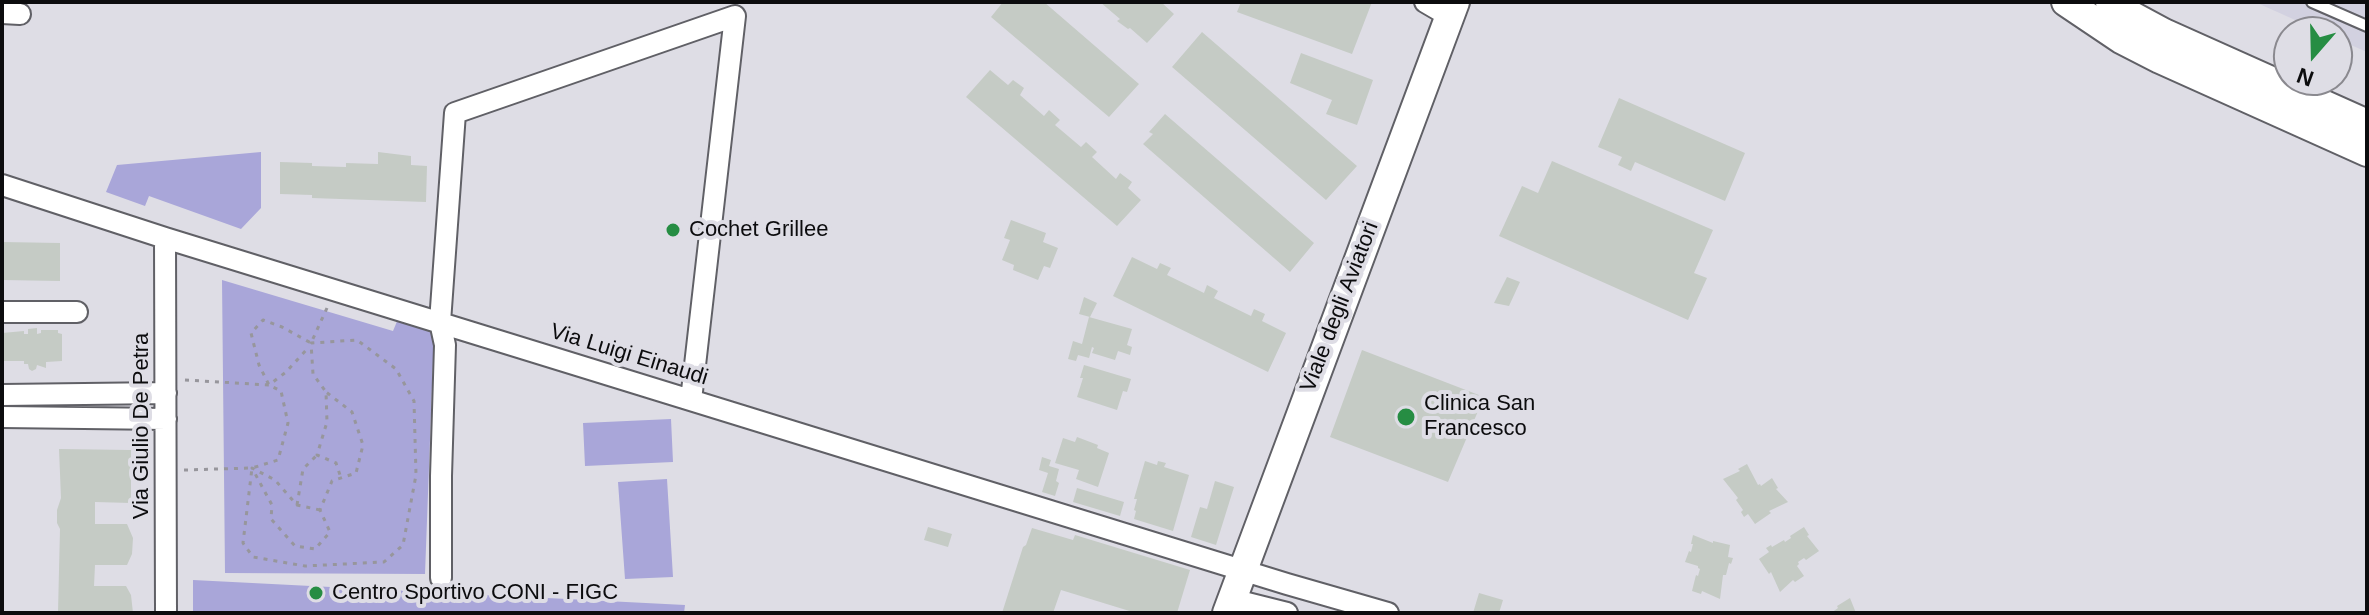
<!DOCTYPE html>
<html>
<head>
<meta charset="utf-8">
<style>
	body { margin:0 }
	#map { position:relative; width:2369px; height:615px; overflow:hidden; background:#dedde5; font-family:Arial,sans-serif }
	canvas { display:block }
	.frame { position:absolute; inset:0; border:4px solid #0c0c0e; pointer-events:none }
	.north { position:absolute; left:2273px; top:16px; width:80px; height:80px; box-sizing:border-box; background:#dedde5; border:2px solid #8a898f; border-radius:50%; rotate:200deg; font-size:22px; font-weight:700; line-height:32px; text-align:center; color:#0c0c0e }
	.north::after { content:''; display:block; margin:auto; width:28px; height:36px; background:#268d43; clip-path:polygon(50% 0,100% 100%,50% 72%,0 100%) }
</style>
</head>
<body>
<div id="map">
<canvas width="2369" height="615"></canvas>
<div class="frame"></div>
<div class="north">N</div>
</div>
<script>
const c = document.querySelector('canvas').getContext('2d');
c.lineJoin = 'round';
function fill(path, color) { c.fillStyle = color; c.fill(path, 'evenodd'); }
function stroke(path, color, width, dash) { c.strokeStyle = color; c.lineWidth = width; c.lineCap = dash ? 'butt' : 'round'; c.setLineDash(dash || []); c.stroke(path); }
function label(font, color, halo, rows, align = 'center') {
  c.font = font + ' Arial,sans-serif'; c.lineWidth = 8; c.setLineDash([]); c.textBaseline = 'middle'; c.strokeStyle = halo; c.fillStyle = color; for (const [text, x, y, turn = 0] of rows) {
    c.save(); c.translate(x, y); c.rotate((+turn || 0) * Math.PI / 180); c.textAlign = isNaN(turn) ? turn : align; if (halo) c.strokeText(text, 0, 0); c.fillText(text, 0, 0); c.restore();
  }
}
const built = new Path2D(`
	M2255,2H2367V52L2337,39V32H2322Z`);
const green = new Path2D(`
	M261,152V208L241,229L149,196L145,206L106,192L117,165Z
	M222,280L393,331L398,319L434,332L425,574L225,573Z
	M671,419L673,462L585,466L583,423Z
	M667,479L673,577L625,579L618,482Z
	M193,580L685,605L684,613H193Z`);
const building = new Path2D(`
	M1003,2H1044L1139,84L1109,117L991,17Z
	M1100,2H1161L1174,14L1147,43L1130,28L1128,29L1117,21L1120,19Z
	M1241,2H1372L1352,54L1237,12Z
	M1202,32L1357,166L1326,200L1172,67Z
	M1301,53L1373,80L1357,125L1326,114L1332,100L1290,83Z
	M990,70L1008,85L1013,80L1024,88L1020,95L1044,116L1049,110L1060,120L1055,125L1081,147L1086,142L1097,152L1092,157L1116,179L1120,173L1132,182L1128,188L1141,200L1117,226L966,97Z
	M1619,98L1745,153L1725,201L1635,162L1631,171L1618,165L1622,157L1598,147Z
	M1165,114L1314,243L1290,272L1143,144L1153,134L1149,132Z
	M378,152L411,156V165L427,166L426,202L312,198V195L280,194V162L312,163V166L346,167V163L378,164Z
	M1552,161L1713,230L1694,273L1707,278L1688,320L1499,236L1522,186L1538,193Z
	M1011,220L1046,233L1043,242L1058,248L1050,268L1044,266L1038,280L1013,270L1014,265L1002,260L1010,240L1004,238Z
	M2,242L60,243V281L2,280Z
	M1132,257L1157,269L1160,263L1171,268L1167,275L1204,293L1207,285L1218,291L1214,298L1251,316L1254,309L1265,314L1262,321L1286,333L1268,372L1113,296Z
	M1507,277L1520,282L1509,306L1494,303Z
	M1084,297L1097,303L1090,317L1079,314Z
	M1089,317L1132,329L1127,345L1132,347L1130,355L1118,351L1115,360L1092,353L1094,348L1092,347L1089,358L1078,355L1076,361L1068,359L1073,341L1082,344Z
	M37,328V334L41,333V330H58V333L62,334V361L46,362V368L37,365L36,369L32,371L29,369L28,364H24V361H2V333L24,331V334H28V329Z
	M1362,350L1484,397L1448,482L1330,437Z
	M1084,365L1131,379L1127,392L1123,391L1117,410L1077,397L1083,378H1080Z
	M1077,437L1098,445L1097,448L1109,453L1098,487L1076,479L1079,470L1055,463L1063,438L1075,442Z
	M59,449L131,450V503L95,502V524H127L133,538L132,554L127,565H95L94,586H126L131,595L133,613L58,612L60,529L57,523V510L61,498Z
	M1042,457L1051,460L1049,466L1059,469L1056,481L1059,483L1055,496L1042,492L1048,473L1039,470Z
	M1145,461L1157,465L1158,461L1166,463L1164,467L1189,475L1173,531L1134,519L1136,511L1134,510L1137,499H1134Z
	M1747,464L1758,485L1760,484L1761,486L1772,478L1778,488L1776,489L1788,502L1769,511L1771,513L1755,524L1748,514L1744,517L1741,512L1743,510L1736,500L1738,498L1723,479L1740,471L1738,469Z
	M1215,481L1234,487L1216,545L1191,537L1200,507L1207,509Z
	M1077,488L1124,502L1120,516L1073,502Z
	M928,527L952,534L948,547L924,540Z
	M1804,527L1809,535L1807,536L1819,551L1806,560L1804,558L1798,562L1799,564L1797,566L1804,576L1795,582L1793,580L1780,592L1771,572L1769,574L1759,559L1769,552L1766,548L1771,545L1772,547L1784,540L1785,542L1791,538L1790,536Z
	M1032,528L1073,540L1075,535L1190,570L1177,613H1136L1061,590L1053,613H1002L1023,547L1026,545Z
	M1693,535L1713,543V541L1730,545L1728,557L1733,558L1731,564L1729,563L1726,575H1723L1720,599L1702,591L1701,594L1692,591L1696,575L1698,576L1700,569L1698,568V566L1685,562L1689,551L1691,552L1693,544H1691Z
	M1479,593L1503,600L1499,613H1473Z
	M1850,598L1856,613H1831L1838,608L1837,606Z`);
const path = new Path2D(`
	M327,308L311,343L282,327L263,320L251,333L259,365L269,385L281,391L288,423L278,460L252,468L243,543L253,557L305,566L384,562L403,545L416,475L414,401L396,369L357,340L311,343L313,374L326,392L327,422L317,455L336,463L341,478
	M185,380L269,385L286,372L309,347
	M184,470L252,468
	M297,505L303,469L317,455
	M320,510L297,505L275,480L252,468L272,505L271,519L295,546L315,549L330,532L320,510L332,481L356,473L363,445L352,412L326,392`);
const service = new Path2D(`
	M2312,2L2367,26`);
const minor = new Path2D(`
	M1425,2L1449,16
	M2,13L20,14
	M2,185L165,238L1287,584L1388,613
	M165,238L166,613
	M2,312H77
	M2,395L166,393
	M2,417L166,419
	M441,578V476L445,345L440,322L455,113L735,16L691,400
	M1231,599L1287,613`);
const secondary = new Path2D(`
	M2066,2L2121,39L2160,59L2367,152
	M2110,2L2121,10L2164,33L2367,124
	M1227,613L1455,2`);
const markers = [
	[673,230,8,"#268d43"],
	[1406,417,10,"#268d43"],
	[316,593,8,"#268d43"]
];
const poiNames = [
	["Cochet Grillee",689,230],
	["Clinica San",1424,404],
	["Francesco",1424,429],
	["Centro Sportivo CONI - FIGC",332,593]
];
const streetNames = [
	["Viale degli Aviatori",1340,307,-69],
	["Via Luigi Einaudi",629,355,17],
	["Via Giulio De Petra",142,426,-90]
];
fill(built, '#d2d1e0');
fill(green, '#a9a6d9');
fill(building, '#c5cbc5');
stroke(service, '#606066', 14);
stroke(minor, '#606066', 24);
stroke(secondary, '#606066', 32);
stroke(path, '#97969c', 3, [4, 6]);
stroke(service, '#fff', 10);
stroke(minor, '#fff', 20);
stroke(secondary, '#fff', 28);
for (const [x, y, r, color] of markers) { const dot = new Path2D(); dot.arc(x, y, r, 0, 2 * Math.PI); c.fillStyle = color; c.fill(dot); stroke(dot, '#dedde5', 3); }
label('22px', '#0c0c0e', '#dedde5', poiNames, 'left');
label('22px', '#0c0c0e', '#dedde5', streetNames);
</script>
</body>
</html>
